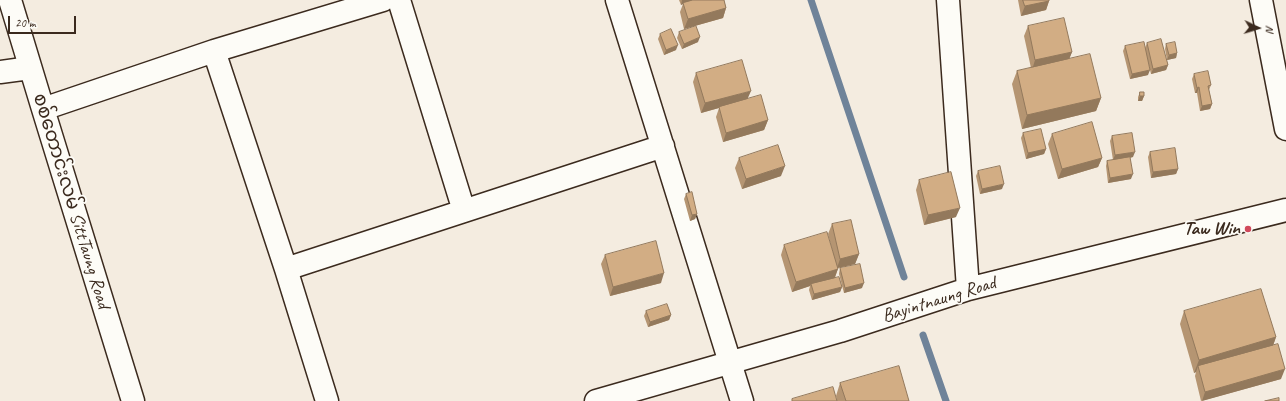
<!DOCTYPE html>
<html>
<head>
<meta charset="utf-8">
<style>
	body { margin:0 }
	#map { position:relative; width:1286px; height:401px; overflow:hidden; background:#f4ece0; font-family:Caveat,sans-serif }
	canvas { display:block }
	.north { position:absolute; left:1238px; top:8px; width:40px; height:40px; -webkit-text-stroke:3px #fdfcf7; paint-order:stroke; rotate:94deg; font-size:11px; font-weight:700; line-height:16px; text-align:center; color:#3b2a1e }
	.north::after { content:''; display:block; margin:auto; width:14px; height:18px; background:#3b2a1e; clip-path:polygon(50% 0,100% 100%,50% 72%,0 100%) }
	.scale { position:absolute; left:8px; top:16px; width:68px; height:18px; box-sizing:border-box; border:2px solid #3b2a1e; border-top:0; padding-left:5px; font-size:12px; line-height:14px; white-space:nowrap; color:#3b2a1e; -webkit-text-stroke:3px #fdfcf7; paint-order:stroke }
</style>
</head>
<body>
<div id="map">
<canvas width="1286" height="401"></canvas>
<div class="north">N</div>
<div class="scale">20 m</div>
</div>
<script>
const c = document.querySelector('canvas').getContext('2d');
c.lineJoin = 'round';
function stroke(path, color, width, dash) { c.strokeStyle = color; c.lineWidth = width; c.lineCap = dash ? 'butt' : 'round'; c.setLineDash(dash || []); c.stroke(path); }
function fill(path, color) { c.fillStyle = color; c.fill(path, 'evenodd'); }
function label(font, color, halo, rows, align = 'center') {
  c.font = font + ' Caveat,"Noto Sans Myanmar",sans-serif'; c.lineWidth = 3.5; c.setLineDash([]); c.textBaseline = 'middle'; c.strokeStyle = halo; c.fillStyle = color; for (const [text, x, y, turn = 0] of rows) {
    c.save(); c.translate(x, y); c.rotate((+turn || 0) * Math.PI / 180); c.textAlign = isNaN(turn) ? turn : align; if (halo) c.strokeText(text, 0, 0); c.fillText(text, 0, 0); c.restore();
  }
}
const stream = new Path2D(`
	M811,0L904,277
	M923,335L946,401`);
const minor = new Path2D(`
	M10,0L43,109L133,401
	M399,0L464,211
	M617,0L742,401
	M948,0L968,289
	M1261,0L1286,129
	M214,51L286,269L327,401
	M0,72L30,68
	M43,109L214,51L383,0
	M286,269L663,146
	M596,401L840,331L968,289L1286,210`);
const wall = new Path2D(`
	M679,0H724L726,8L723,18L684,29L680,12L683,4L681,5Z
	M1018,0H1049V1L1046,10L1021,16Z
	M1028,26L1072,52L1069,59L1101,98L1096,111L1022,129L1012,84L1017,71L1031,68L1024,36Z
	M679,32L698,42L682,49L677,38Z
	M660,34L676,50L664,55L658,39Z
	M1147,43L1168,65L1166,70L1151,74L1147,58L1148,75L1130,79L1123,51L1125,46L1145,48Z
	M1166,44L1177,53L1176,58L1167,60L1165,49Z
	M696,73L748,99L768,120L764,130L723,142L716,117L719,108L701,113L693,82Z
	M1194,74L1211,85L1209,90L1212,104L1210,109L1200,111L1197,93H1195L1192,79Z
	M1140,92L1144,96L1142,101H1138V97Z
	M1023,133L1046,149L1044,154L1026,159L1021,138Z
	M1052,134L1102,158L1098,167L1058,179L1048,144Z
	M1112,136L1133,157L1130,158L1131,179L1108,183L1106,166L1107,161L1113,160L1110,141Z
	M1150,152L1178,169L1176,174L1151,178L1148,157Z
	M739,158L781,176L742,189L735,168Z
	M978,171L1002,189L980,194L976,176Z
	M919,180L956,217L924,225L916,190Z
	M686,194L697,214L695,219L690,221L684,199Z
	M832,224L859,254L855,264L838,268L835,278L842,287L840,292L812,300L809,290L810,286L792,292L781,255L784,245L833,253L828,234Z
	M605,255L661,283L610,296L601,264Z
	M840,268L862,288L844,293L839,274Z
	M646,311L671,315L669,320L648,327L644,316Z
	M1184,311L1276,337L1273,346L1281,379L1201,401L1195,376L1196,372L1194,373L1180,324Z
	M840,383L909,401H837L836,396Z`);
const shadedWall = new Path2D(`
	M682,0H695L683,3V4L681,5Z
	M1049,1L1046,10L1021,16L1025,6Z
	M726,8L723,18L684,29L688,19Z
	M700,37L698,42L682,49L684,44Z
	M678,45L676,50L664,55L666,50Z
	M1072,52L1068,62L1032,70L1035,60Z
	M1177,53L1176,58L1167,60L1169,55Z
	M1168,65L1166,70L1151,74L1153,69Z
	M1150,70L1148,75L1130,79L1132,74Z
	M1199,87L1197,93H1195L1197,88Z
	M751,91L747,100L701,113L705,103Z
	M1140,96H1144L1142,101H1138Z
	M1101,98L1096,111L1022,129L1027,115Z
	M1212,104L1210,109L1200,111L1202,106Z
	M768,120L764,130L723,142L726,133Z
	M1046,149L1044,154L1026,159L1028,153Z
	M1135,152L1133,157L1113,160L1115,155Z
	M1102,158L1098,167L1058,179L1062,169Z
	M785,166L781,176L742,189L746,179Z
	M1178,169L1176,174L1151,178L1153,172Z
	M1133,174L1131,179L1108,183L1110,178Z
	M1004,184L1002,189L980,194L982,189Z
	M960,208L956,217L924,225L928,215Z
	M697,214L695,219L690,221L692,215Z
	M859,254L855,264L837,268L840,259Z
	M838,269L834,279L811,284L810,286L792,292L796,282Z
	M664,273L661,283L610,296L613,287Z
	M864,283L862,288L844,293L845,288Z
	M842,287L840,292L812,300L814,294Z
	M671,315L669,320L648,327L650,322Z
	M1276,337L1271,351L1198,366L1196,372L1194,373L1199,360Z
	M1285,369L1281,379L1202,401L1205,392Z`);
const building = new Path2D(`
	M693,0H724L726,8L688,19L683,3Z
	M1023,0H1049V1L1025,6Z
	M1064,18L1072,52L1035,60L1028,26Z
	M696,26L700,37L684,44L679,32Z
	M671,29L678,45L666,50L660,34Z
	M1161,39L1168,65L1153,69L1147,43Z
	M1144,42L1150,70L1132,74L1125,46Z
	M1175,42L1177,53L1169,55L1166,44Z
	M1090,54L1101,98L1027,115L1017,71Z
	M742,60L751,91L705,103L696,73Z
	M1208,71L1211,85L1208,86L1212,104L1202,106L1199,87L1197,88L1194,74Z
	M1140,92H1144V96H1140Z
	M761,95L768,120L726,133L719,107Z
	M1092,122L1102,158L1062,169L1052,134Z
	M1041,129L1046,149L1028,153L1023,133Z
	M1132,133L1135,152L1115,155L1112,136Z
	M778,145L785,166L746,179L739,158Z
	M1175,148L1178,169L1153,172L1150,152Z
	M1130,157L1133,174L1110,178L1107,161Z
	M1000,166L1004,184L982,189L978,171Z
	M951,172L960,208L928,215L919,180Z
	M692,192L697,214L692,215L686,194Z
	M851,220L859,254L840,259L832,224Z
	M827,232L838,269L796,282L784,245Z
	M656,241L664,273L613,287L605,255Z
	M860,264L864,283L845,288L840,268Z
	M839,277L842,287L814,294L811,284Z
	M1261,289L1276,337L1199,360L1184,311Z
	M667,304L671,315L650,322L646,311Z
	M1278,344L1285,369L1205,392L1198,366Z
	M899,366L909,401H846L840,383Z
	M833,387L837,401H792V399Z
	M1279,398V401H1265Z`);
const markers = [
	[1248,229,4,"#d1495b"]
];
const streetNames = [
	["စစ်တောင်းလမ် SittTaung Road",71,201,73],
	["Bayintnaung Road",939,300,-17]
];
const poiNames = [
	["Taw Win",1240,229]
];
stroke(stream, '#6f8399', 7);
stroke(minor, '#3b2a1e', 25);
stroke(minor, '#fdfcf7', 22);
fill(wall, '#b59572');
fill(shadedWall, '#93795c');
fill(building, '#d2ad84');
stroke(building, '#93795c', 1);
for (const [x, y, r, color] of markers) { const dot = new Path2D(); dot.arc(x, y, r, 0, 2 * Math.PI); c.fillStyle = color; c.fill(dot); stroke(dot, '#fdfcf7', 1.5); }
label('19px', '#3b2a1e', '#fdfcf7', streetNames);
label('bold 19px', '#3b2a1e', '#fdfcf7', poiNames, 'right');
</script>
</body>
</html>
